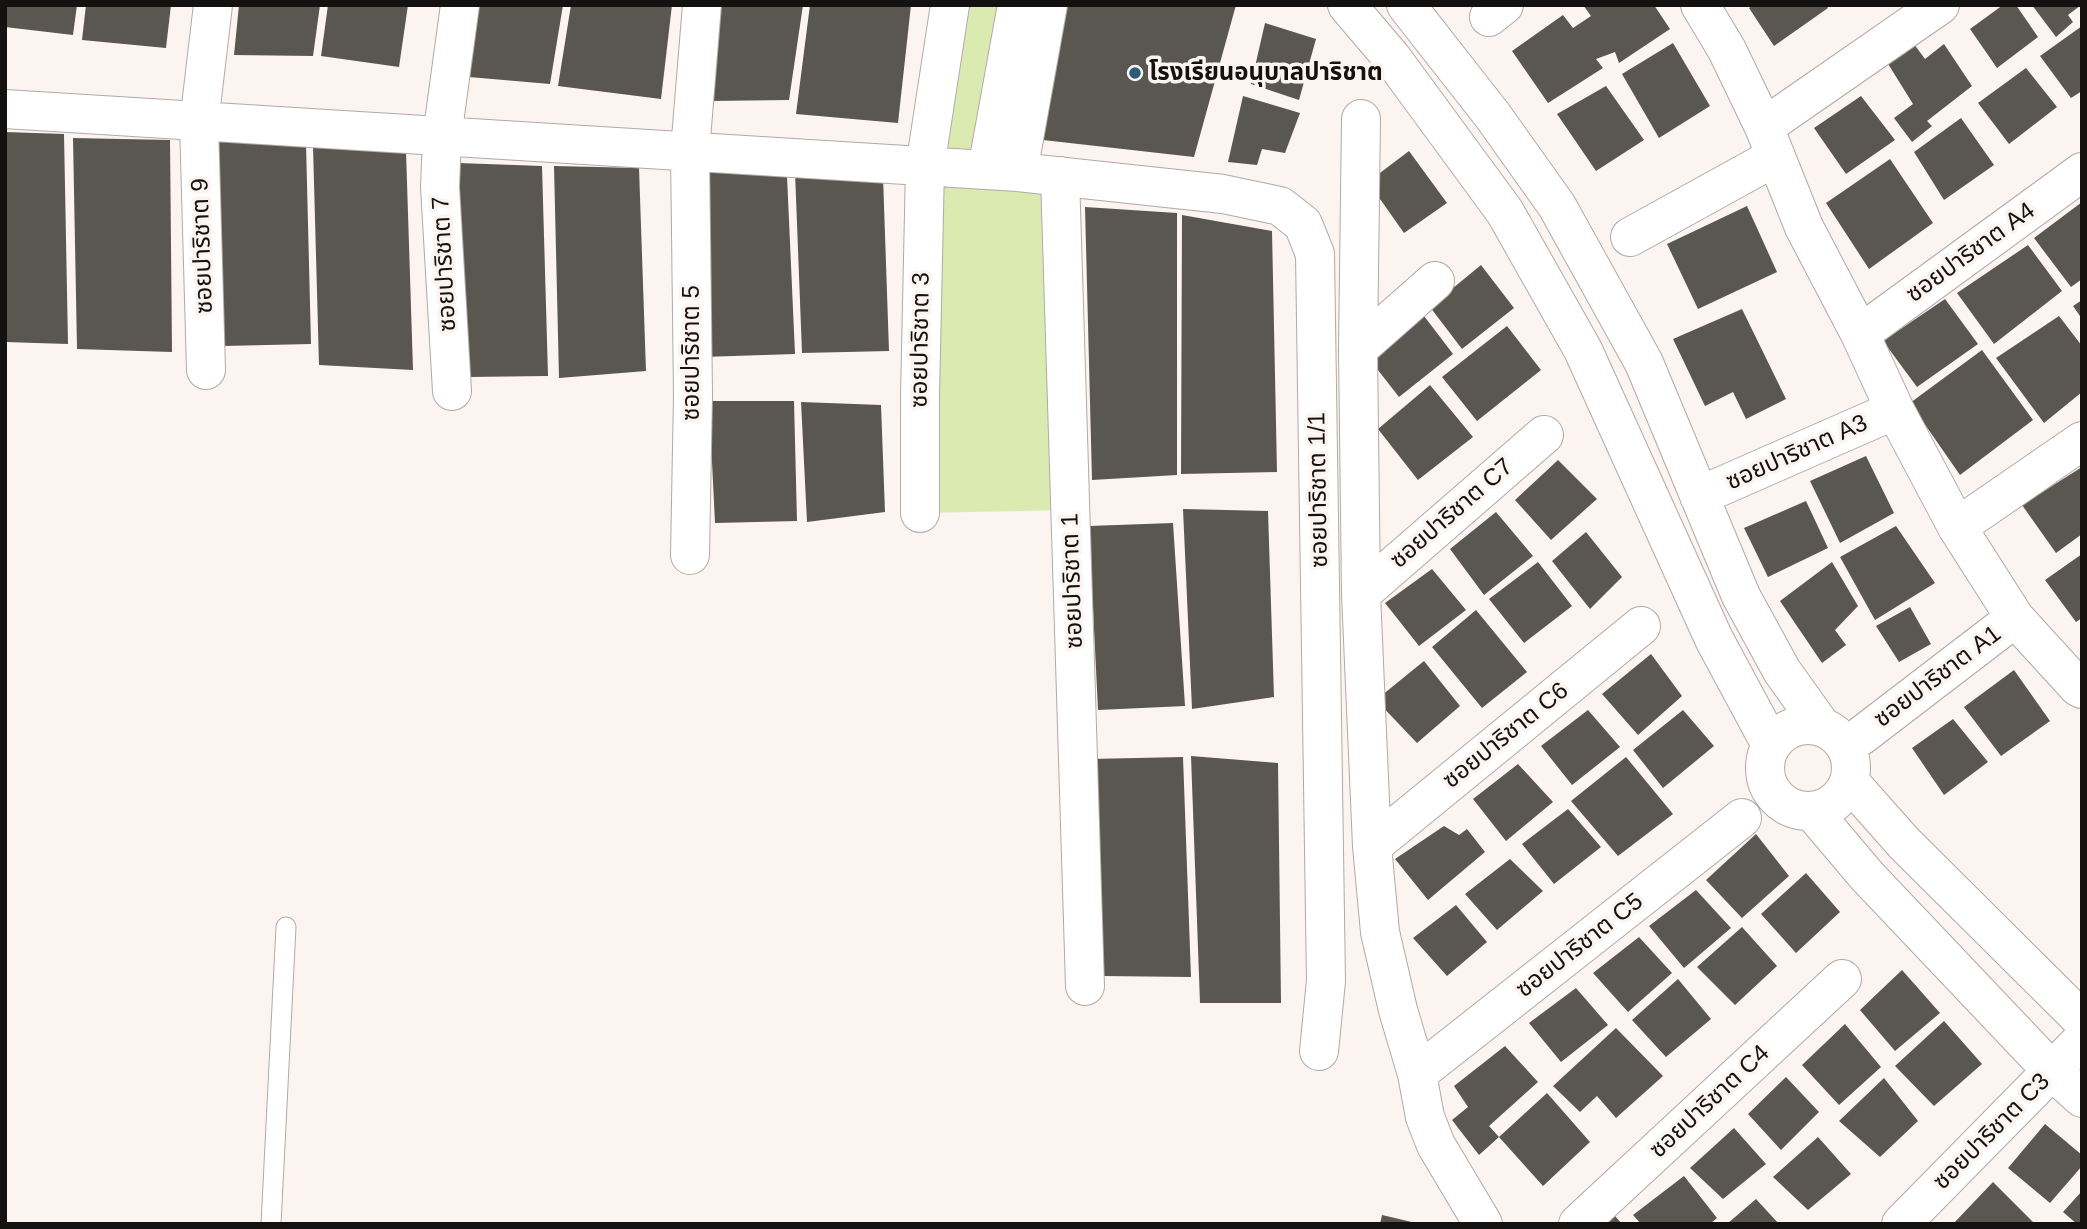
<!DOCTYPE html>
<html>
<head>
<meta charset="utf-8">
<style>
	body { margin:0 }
	#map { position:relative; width:2087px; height:1229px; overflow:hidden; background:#fcf4f0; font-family:Helvetica,sans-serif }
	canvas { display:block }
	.frame { position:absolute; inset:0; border:7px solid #141210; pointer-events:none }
</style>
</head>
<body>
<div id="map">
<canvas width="2087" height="1229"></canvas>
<div class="frame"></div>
</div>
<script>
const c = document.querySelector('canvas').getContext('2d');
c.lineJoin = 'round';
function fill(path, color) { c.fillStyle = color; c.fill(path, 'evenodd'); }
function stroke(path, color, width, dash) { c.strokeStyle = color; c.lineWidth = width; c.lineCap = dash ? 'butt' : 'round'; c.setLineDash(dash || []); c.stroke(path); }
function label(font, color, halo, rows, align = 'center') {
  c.font = font + ' Helvetica,"Noto Sans Thai",sans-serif'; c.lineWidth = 7; c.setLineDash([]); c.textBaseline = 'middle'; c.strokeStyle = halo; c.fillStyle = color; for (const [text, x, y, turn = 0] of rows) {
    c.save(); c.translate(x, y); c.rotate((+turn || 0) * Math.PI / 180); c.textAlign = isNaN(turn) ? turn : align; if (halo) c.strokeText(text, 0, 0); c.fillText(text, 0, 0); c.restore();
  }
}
const green = new Path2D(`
	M950,5H1019L987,170L1060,176L1071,510L920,513Z`);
const building = new Path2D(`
	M5,5H77L73,35L5,27Z
	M86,5H171L166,48L82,40Z
	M239,5H320L313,56L234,55Z
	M328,5H408L399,67L321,56Z
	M478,5H563L550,84L469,77Z
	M571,5H672L661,99L558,86Z
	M719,5H803L789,100L709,101Z
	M810,5H911L898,123L796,114Z
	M1063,5H1236L1194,157L1043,140Z
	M1583,5H1654L1670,29L1619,63L1615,52L1596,59L1603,68L1548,103L1512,51L1563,15L1573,28L1591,16Z
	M1753,5H1826L1828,8L1774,46L1749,8Z
	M2003,5H2016L2038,37L1997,68L1970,29Z
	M2032,5H2081L2068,15L2073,22L2056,37Z
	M1265,23L1316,39L1299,100L1251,84Z
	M2082,26V91L2071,98L2040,56Z
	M1911,40L1925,59L1944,44L1972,86L1927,121L1932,126L1912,142L1894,118L1913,104L1885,59Z
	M1673,43L1710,106L1659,138L1622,74Z
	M2026,68L2057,107L2009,144L1978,103Z
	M1606,86L1644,140L1596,171L1557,114Z
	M1243,96L1300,113L1285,153L1262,149L1257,165L1228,162Z
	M1861,96L1895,140L1846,174L1814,128Z
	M1961,118L1994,165L1944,200L1914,152Z
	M5,132L64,134L68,344L5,342Z
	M214,137L306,144L311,344L223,346Z
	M73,138L170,140L172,352L77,349Z
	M313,146L406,151L413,370L319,365Z
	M1409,151L1447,203L1404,233L1368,182Z
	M1890,159L1933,223L1869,269L1826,203Z
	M458,163L542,166L548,376L468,377Z
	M554,166L639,168L646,371L559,378Z
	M701,171L787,176L795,354L702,357Z
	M795,172L883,176L889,351L802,353Z
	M2082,202V279L2071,287L2034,238Z
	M1747,206L1777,272L1698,309L1667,244Z
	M1085,207L1177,213V475L1092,480Z
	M1182,215L1272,231L1277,472L1181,474Z
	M2028,245L2062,291L1994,344L1957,293Z
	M1481,265L1514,308L1462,349L1430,307Z
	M1945,299L1978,344L1917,387L1883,341Z
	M2082,300V319L2073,306Z
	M1742,309L1786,399L1746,419L1733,392L1705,406L1673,339Z
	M1421,312L1453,354L1399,397L1367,356Z
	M2059,316L2082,346V392L2044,423L1996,358Z
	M1507,326L1541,370L1477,421L1442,377Z
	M1982,350L2033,420L1960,475L1910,403Z
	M1430,385L1473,437L1418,480L1378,429Z
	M709,401H794L797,521L715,523Z
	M801,402L881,405L885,512L807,522Z
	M1866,456L1894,513L1840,543L1810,481Z
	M1558,460L1597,499L1551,540L1515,500Z
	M2082,467V534L2056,553L2022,505Z
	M1806,501L1828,548L1768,577L1744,528Z
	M1183,509L1268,511L1274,697L1192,709Z
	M1496,512L1533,556L1484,595L1450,549Z
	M1173,523L1185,706L1098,710L1089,526Z
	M1896,526L1935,583L1875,620L1840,557Z
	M1586,532L1622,577L1590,609L1552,561Z
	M2082,554V618L2076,622L2045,580Z
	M1538,562L1572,606L1524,643L1489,599Z
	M1832,562L1858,606L1835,630L1846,645L1822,663L1780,601Z
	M1432,569L1466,610L1419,646L1385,603Z
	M1910,607L1931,644L1899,662L1876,626Z
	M1476,610L1527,672L1482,708L1432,647Z
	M1651,654L1682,696L1638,735L1602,694Z
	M1424,661L1460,706L1417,743L1376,700Z
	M2014,670L2050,721L2001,756L1964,707Z
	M1588,710L1620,747L1572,785L1541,746Z
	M1683,710L1714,746L1663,788L1633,750Z
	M1953,719L1988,762L1944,795L1912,748Z
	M1191,756L1278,763L1281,1003H1200Z
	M1183,757L1191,977L1103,976L1090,759Z
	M1626,757L1673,814L1618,856L1571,801Z
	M1518,764L1553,802L1506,841L1473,799Z
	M1568,809L1601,847L1554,884L1522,844Z
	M1444,826L1459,835L1467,829L1485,852L1428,900L1395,859Z
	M1756,834L1789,876L1742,918L1706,880Z
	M1510,859L1543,891L1497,930L1465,894Z
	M1806,873L1840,912L1796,953L1761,914Z
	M1696,890L1731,928L1684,968L1649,926Z
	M1456,905L1487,942L1447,976L1413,938Z
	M1742,927L1777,966L1735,1005L1697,967Z
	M1639,937L1672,973L1628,1012L1593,973Z
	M1902,970L1940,1013L1895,1051L1860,1010Z
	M1678,979L1711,1019L1666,1057L1632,1020Z
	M1576,988L1608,1025L1561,1062L1529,1023Z
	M1944,1021L1982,1064L1934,1106L1895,1066Z
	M1845,1024L1881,1067L1839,1105L1802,1065Z
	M1616,1028L1663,1076L1616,1118L1597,1096L1580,1112L1553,1086Z
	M1505,1046L1538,1082L1489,1126L1499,1137L1479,1155L1452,1120L1468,1107L1454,1086Z
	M1786,1077L1819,1112L1781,1150L1748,1114Z
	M1884,1078L1918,1121L1880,1157L1839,1121Z
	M1547,1093L1590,1142L1543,1186L1499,1137Z
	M2045,1124L2082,1155V1166L2050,1203L2008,1168Z
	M1734,1128L1766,1164L1723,1199L1690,1168Z
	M1818,1137L1851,1174L1808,1210L1773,1177Z
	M1684,1176L1717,1218L1710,1224H1641L1633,1215Z
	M1993,1182L2033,1222L2031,1224H1953Z
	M2082,1191V1224H2077L2063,1212Z
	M1756,1199L1779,1224H1727Z
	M1382,1215L1416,1223V1224H1380Z
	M1615,1216L1622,1224H1604Z`);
const service = new Path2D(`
	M271,1224L286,927`);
const minor = new Path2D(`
	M1347,5L1392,58L1505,212L1583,350L1714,639L1771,745
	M1406,5L1493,116L1557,206L1644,363L1741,596L1782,671L1822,727
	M1700,5L1727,50L1764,127L1804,227L1860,334L1895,410L1957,527L2015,618L2078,687L2082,689
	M1489,17L1504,5
	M5,109L1018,172L1223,194L1280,206L1303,224L1315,254L1326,981L1319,1051
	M1361,119L1358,349L1361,594L1372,846L1380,932L1398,1010L1417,1074L1425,1117L1436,1145L1483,1224
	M1764,127L1940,5
	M987,170L1017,5
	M1018,172L1048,5
	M1060,176L1085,986
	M1630,237L1775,157
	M1860,334L2082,172
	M1358,349L1435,281
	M206,370L199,123L213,5
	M452,391L440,187L442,137L460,5
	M1699,496L1895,410
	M920,513V396L925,167L950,5
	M1957,527L2082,441
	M690,555L693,395L690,151L702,5
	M1361,594L1544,435
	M1765 768a43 43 0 1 1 86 0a43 43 0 1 1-86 0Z
	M1861,736L2015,618
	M1849,781L1904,843L2082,1020
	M1812,811L1867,876L2052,1071L2082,1098
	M1372,846L1641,626
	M1417,1074L1742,818
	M1578,1224L1842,979
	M1901,1224L2082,1040`);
const markers = [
	[1135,73,7,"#2b5d7a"]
];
const poiNames = [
	["โรงเรียนอนุบาลปาริชาต",1149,73]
];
const streetNames = [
	["ซอยปาริชาต 9",203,246,-92],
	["ซอยปาริชาต A4",1971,253,-36],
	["ซอยปาริชาต 7",445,264,-93],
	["ซอยปาริชาต 3",921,340,-89],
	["ซอยปาริชาต 5",692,353,-90],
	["ซอยปาริชาต A3",1797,453,-24],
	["ซอยปาริชาต 1/1",1319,490,-91],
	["ซอยปาริชาต C7",1452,514,-41],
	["ซอยปาริชาต 1",1073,581,-92],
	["ซอยปาริชาต A1",1938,677,-37],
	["ซอยปาริชาต C6",1506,736,-39],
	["ซอยปาริชาต C5",1580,946,-38],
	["ซอยปาริชาต C4",1710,1102,-43],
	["ซอยปาริชาต C3",1992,1132,-45]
];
fill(green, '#daeab1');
fill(building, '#5a5650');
stroke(service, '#b1a9a6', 21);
stroke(minor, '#b1a9a6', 40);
stroke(service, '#fff', 19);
stroke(minor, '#fff', 38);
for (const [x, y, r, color] of markers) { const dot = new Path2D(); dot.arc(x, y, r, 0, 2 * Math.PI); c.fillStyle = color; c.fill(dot); stroke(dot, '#fcf4f0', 2.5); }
label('bold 24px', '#141210', '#fcf4f0', poiNames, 'left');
label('24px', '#141210', '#fcf4f0', streetNames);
</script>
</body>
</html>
